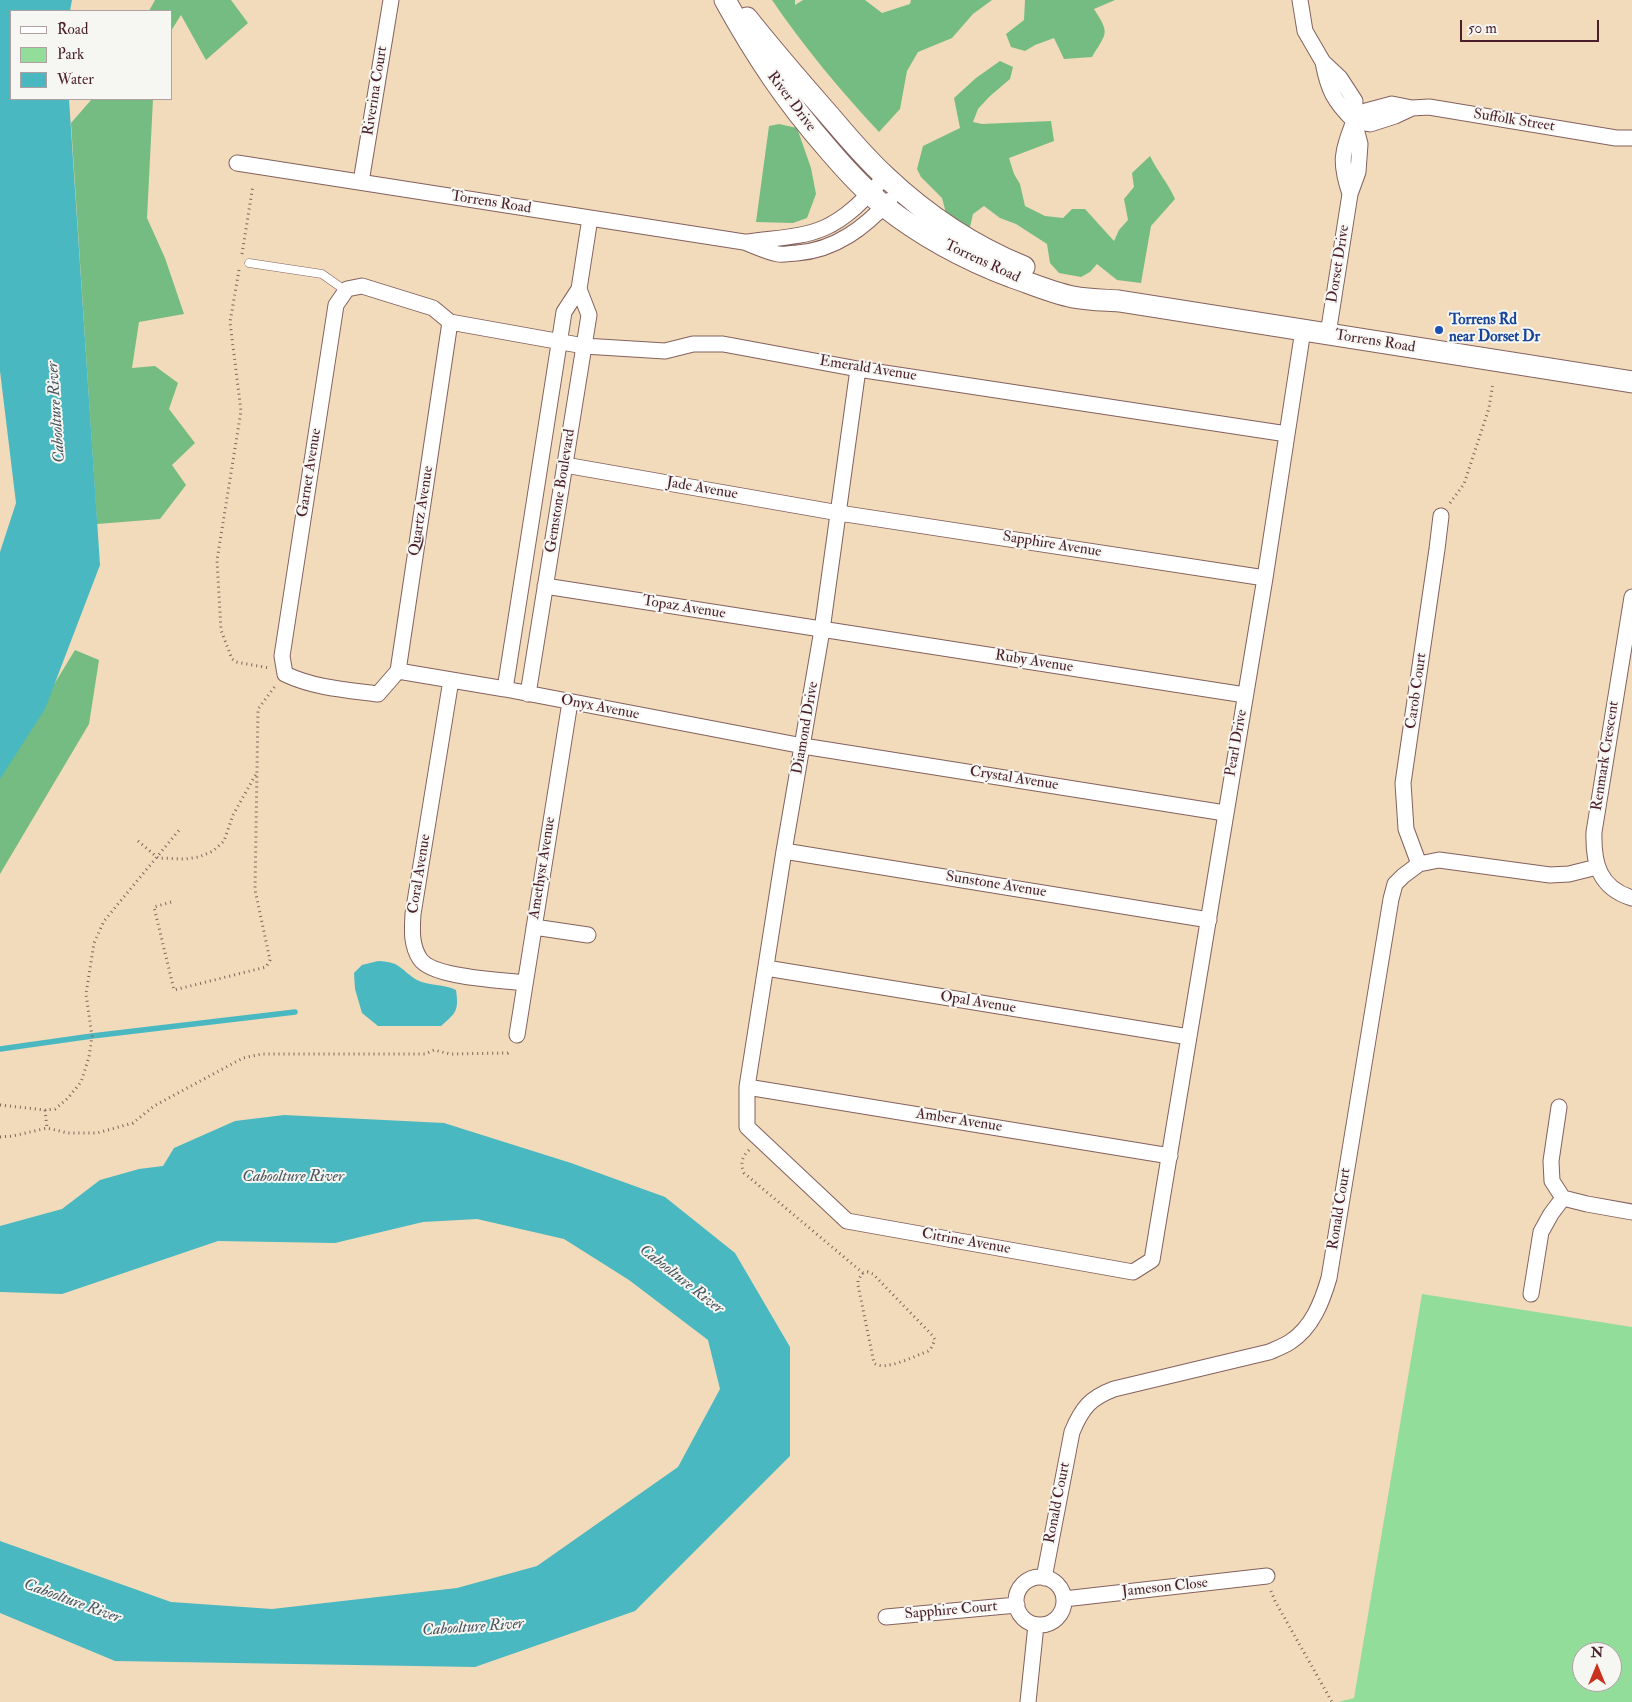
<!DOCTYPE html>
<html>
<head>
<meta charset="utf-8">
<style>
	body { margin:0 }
	#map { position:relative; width:1632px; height:1702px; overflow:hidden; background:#f1dbbb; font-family:"IM FELL Double Pica",serif }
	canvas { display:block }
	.legend { position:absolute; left:10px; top:10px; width:162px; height:90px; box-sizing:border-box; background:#f6f6f2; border:1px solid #b1a0a2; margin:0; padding:6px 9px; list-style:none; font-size:15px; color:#4a1f2b }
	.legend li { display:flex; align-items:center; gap:10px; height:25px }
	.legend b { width:25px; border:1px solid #b1a0a2 }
	.north { position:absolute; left:1572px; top:1642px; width:50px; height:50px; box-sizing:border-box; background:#f6f6f2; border:1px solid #b1a0a2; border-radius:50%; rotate:0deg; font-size:14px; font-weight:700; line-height:20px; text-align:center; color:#4a1f2b }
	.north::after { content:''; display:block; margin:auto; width:18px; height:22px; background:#c8321e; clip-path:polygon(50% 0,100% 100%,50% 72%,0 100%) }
	.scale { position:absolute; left:1460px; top:20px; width:139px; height:22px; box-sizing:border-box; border:2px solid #4a1f2b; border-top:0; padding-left:6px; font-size:15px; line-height:18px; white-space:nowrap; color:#4a1f2b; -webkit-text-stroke:4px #f6f6f2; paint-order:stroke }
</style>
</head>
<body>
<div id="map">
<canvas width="1632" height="1702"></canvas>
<ul class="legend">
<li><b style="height:6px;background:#fff"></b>Road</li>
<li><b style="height:14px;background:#92dd9a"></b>Park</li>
<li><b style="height:14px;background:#49b8c0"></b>Water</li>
</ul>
<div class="north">N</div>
<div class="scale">50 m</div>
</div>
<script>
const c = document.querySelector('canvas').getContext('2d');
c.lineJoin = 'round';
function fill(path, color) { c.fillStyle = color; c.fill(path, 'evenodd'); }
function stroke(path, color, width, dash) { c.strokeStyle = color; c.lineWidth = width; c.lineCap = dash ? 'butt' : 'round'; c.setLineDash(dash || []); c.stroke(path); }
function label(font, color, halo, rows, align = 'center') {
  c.font = font + ' "IM FELL Double Pica",serif'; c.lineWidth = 4; c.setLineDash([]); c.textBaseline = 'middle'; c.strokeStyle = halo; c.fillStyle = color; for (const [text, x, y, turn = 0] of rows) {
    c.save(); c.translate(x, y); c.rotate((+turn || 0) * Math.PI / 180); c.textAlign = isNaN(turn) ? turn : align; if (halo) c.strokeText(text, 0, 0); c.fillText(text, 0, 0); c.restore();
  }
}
const green = new Path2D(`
	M1422,1294L1632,1327V1702H1338L1354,1698ZM1582,1652H1612V1682H1582Z`);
const forest = new Path2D(`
	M155,0H231L248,23L206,60L181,15L171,31V11H149Z
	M772,0H795V5L803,0H865L882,13L910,4L911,0H992L973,14L952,38L918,52L907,71L900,109L879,132C840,90 804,47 772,0Z
	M1025,0H1115L1094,9C1110,34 1107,32 1092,57L1064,59L1054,38L1035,45L1025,51L1011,47L1006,34L1024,20Z
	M1000,61L1013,67L1010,79L989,97L978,109L973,122L982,124L1051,121L1054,141L1009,158L1014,174L1020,184L1025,206L1045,216L1063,218L1072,209H1085L1114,241L1119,230L1128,220L1124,199L1134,187L1132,173L1150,156C1157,171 1168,183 1175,199L1151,226L1141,283L1117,280L1097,264L1090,272L1081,277L1059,273L1050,263L1047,244L1016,224L1000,218L984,206L973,214L970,227L947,217L942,198L921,177L917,169L923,146L960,128L954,98L976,78Z
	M92,99H153L147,218L165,258L184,314L139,322L132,368L155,366L178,383L169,409L195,443L172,465L186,485L160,519L97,524L71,123Z
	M779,124L797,128L811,168L816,194L807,218L793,223L756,222L769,126Z
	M75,650L99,660L89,724L0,874V773Z`);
const water = new Path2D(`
	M0,0H72L70,11H11V99H69L100,565L45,709L0,779V552L16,503L0,371Z
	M378,961C402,962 400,970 417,980C429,986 444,984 456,990C459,1011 456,1013 441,1026H378L362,1013L355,989L354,973L362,965Z
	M284,1115L444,1123L571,1163L665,1197L735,1253L790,1347V1456L635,1611L475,1667L115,1661L0,1613V1541L171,1602L272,1609L457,1588L537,1566L678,1467L720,1389L708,1340L629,1280L564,1239L477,1219L423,1222L335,1243L218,1241L62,1294L0,1292V1226L62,1209L100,1180L139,1169L163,1166L174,1148L235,1121Z`);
const stream = new Path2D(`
	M0,1049L92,1036L295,1012`);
const path = new Path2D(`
	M242,254L253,185
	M239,270L230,322L241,411L217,560L221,630L232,659L236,662L269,668
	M1450,503L1464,484L1489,408L1493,383
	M138,841L158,858L185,859L199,857L213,851L224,841L233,815L256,774
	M171,902L154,907L174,990L266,967L270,960L255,890L258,709L276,685
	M0,1105L45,1110L55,1109L68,1098L81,1082L89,1057L92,1036L86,994L94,943L104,921L180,829
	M45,1110L47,1128
	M0,1137L13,1136L47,1128L68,1133H97L133,1123L154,1106L243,1058L262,1054H425L434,1050L450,1054L508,1053L510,1050
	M749,1150C742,1157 740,1163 744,1173L863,1273L868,1272L873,1274L933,1336L935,1340L931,1348L928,1351C915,1356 884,1372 874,1363L858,1285V1280L863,1273
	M1271,1591L1275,1601L1332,1702`);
const service = new Path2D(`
	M249,263L322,274L346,291`);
const minor = new Path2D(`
	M1300,0L1305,31L1323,62L1340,78L1355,101L1354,121L1360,144L1358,172L1350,194L1328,334
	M1323,62C1328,90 1334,101 1354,121C1342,153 1339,161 1350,194
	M1354,121L1366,111L1392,104L1412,108L1429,107L1616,138H1632
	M1354,121L1370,124L1395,116L1412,108
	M237,163L744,242C755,246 767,252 778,254C784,255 791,253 797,253C836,250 865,227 890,200
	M361,182L391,0
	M748,242C773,238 801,238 824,228C849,217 867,196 885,177
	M450,322L398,671L378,694C347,690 314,688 285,674L282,656L336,305L347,289L362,286L433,308L450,322L584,346L665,351L693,344H723L858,369L1287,434
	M858,369L822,630L784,851L747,1087V1127L847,1221L1133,1272L1152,1260L1265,578L1303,330
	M565,465L839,513L1265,578
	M545,586L1245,695
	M1632,597L1594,832C1593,863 1599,888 1632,898
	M398,671L505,689L803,746L1225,813
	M451,680L413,914C412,930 411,945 420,959C433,978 502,980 525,983
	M505,689L564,312L579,289L590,218
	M528,694L589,315L579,289
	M784,851L1209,920
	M1419,864L1406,829L1403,783L1437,549L1441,516
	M534,927L588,935
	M766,968L1189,1037
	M517,1035L570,702
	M747,1087L1170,1156
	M1559,1107L1551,1161L1552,1181L1563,1198L1587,1204L1632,1212
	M1531,1294L1541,1232L1551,1214L1563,1198
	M1016 1601a24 24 0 1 1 48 0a24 24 0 1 1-48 0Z
	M1044,1578L1072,1432C1082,1408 1090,1398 1114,1389L1269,1352C1276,1349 1284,1346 1290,1342C1312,1328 1322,1302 1329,1278L1391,899L1395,884L1403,876L1419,864L1439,860L1550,875L1569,874L1597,867
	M1064,1599L1267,1576
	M886,1617L1017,1605
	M1028,1702L1036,1625`);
const secondary = new Path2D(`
	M725,0C756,56 786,101 828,149C845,169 863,189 884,206C922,236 967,260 1012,277C1032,284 1053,293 1073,297C1088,300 1104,300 1119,301L1632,382
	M747,18C773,51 801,83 828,114C846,135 864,157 885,176C925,214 973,246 1024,267`);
const markers = [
	[1439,330,5,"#1a4fb4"]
];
const streetNames = [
	["Riverina Court",376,91,-81],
	["River Drive",791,102,53],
	["Suffolk Street",1514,121,9],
	["Torrens Road",491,203,9],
	["Torrens Road",982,262,25],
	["Dorset Drive",1339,264,-81],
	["Torrens Road",1375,342,9],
	["Emerald Avenue",868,369,9],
	["Garnet Avenue",310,473,-81],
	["Jade Avenue",702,489,10],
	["Gemstone Boulevard",561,491,-81],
	["Quartz Avenue",422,511,-81],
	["Sapphire Avenue",1052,545,9],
	["Topaz Avenue",684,608,9],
	["Ruby Avenue",1034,662,9],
	["Carob Court",1417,691,-82],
	["Onyx Avenue",600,708,11],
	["Diamond Drive",806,728,-80],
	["Pearl Drive",1237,743,-80],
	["Renmark Crescent",1606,756,-81],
	["Crystal Avenue",1014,779,9],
	["Amethyst Avenue",543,868,-81],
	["Coral Avenue",420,874,-81],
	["Sunstone Avenue",996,885,9],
	["Opal Avenue",978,1003,9],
	["Amber Avenue",959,1121,9],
	["Ronald Court",1340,1209,-81],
	["Citrine Avenue",966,1242,10],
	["Ronald Court",1058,1503,-79],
	["Jameson Close",1165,1588,-6],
	["Sapphire Court",951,1611,-5]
];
const transitNames = [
	["Torrens Rd",1449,321],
	["near Dorset Dr",1449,338]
];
const waterNames = [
	["Caboolture River",57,412,-94],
	["Caboolture River",293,1178],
	["Caboolture River",681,1280,38],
	["Caboolture River",72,1602,20],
	["Caboolture River",473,1628,-4]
];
fill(green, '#92dd9a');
fill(forest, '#75bc82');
fill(water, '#49b8c0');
stroke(stream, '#49b8c0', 5.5);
stroke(service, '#84615d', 9);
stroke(minor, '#84615d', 17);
stroke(secondary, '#84615d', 23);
stroke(path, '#84615d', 3, [1, 4]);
stroke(service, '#fff', 8);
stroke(minor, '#fff', 15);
stroke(secondary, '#fff', 21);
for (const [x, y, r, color] of markers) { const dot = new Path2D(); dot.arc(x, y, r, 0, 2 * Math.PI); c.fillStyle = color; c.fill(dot); stroke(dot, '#f6f6f2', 2); }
label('15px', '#4a1f2b', '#f6f6f2', streetNames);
label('bold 15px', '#164399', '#f6f6f2', transitNames, 'left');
label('italic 16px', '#4a555f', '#f6f6f2', waterNames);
</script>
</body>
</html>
